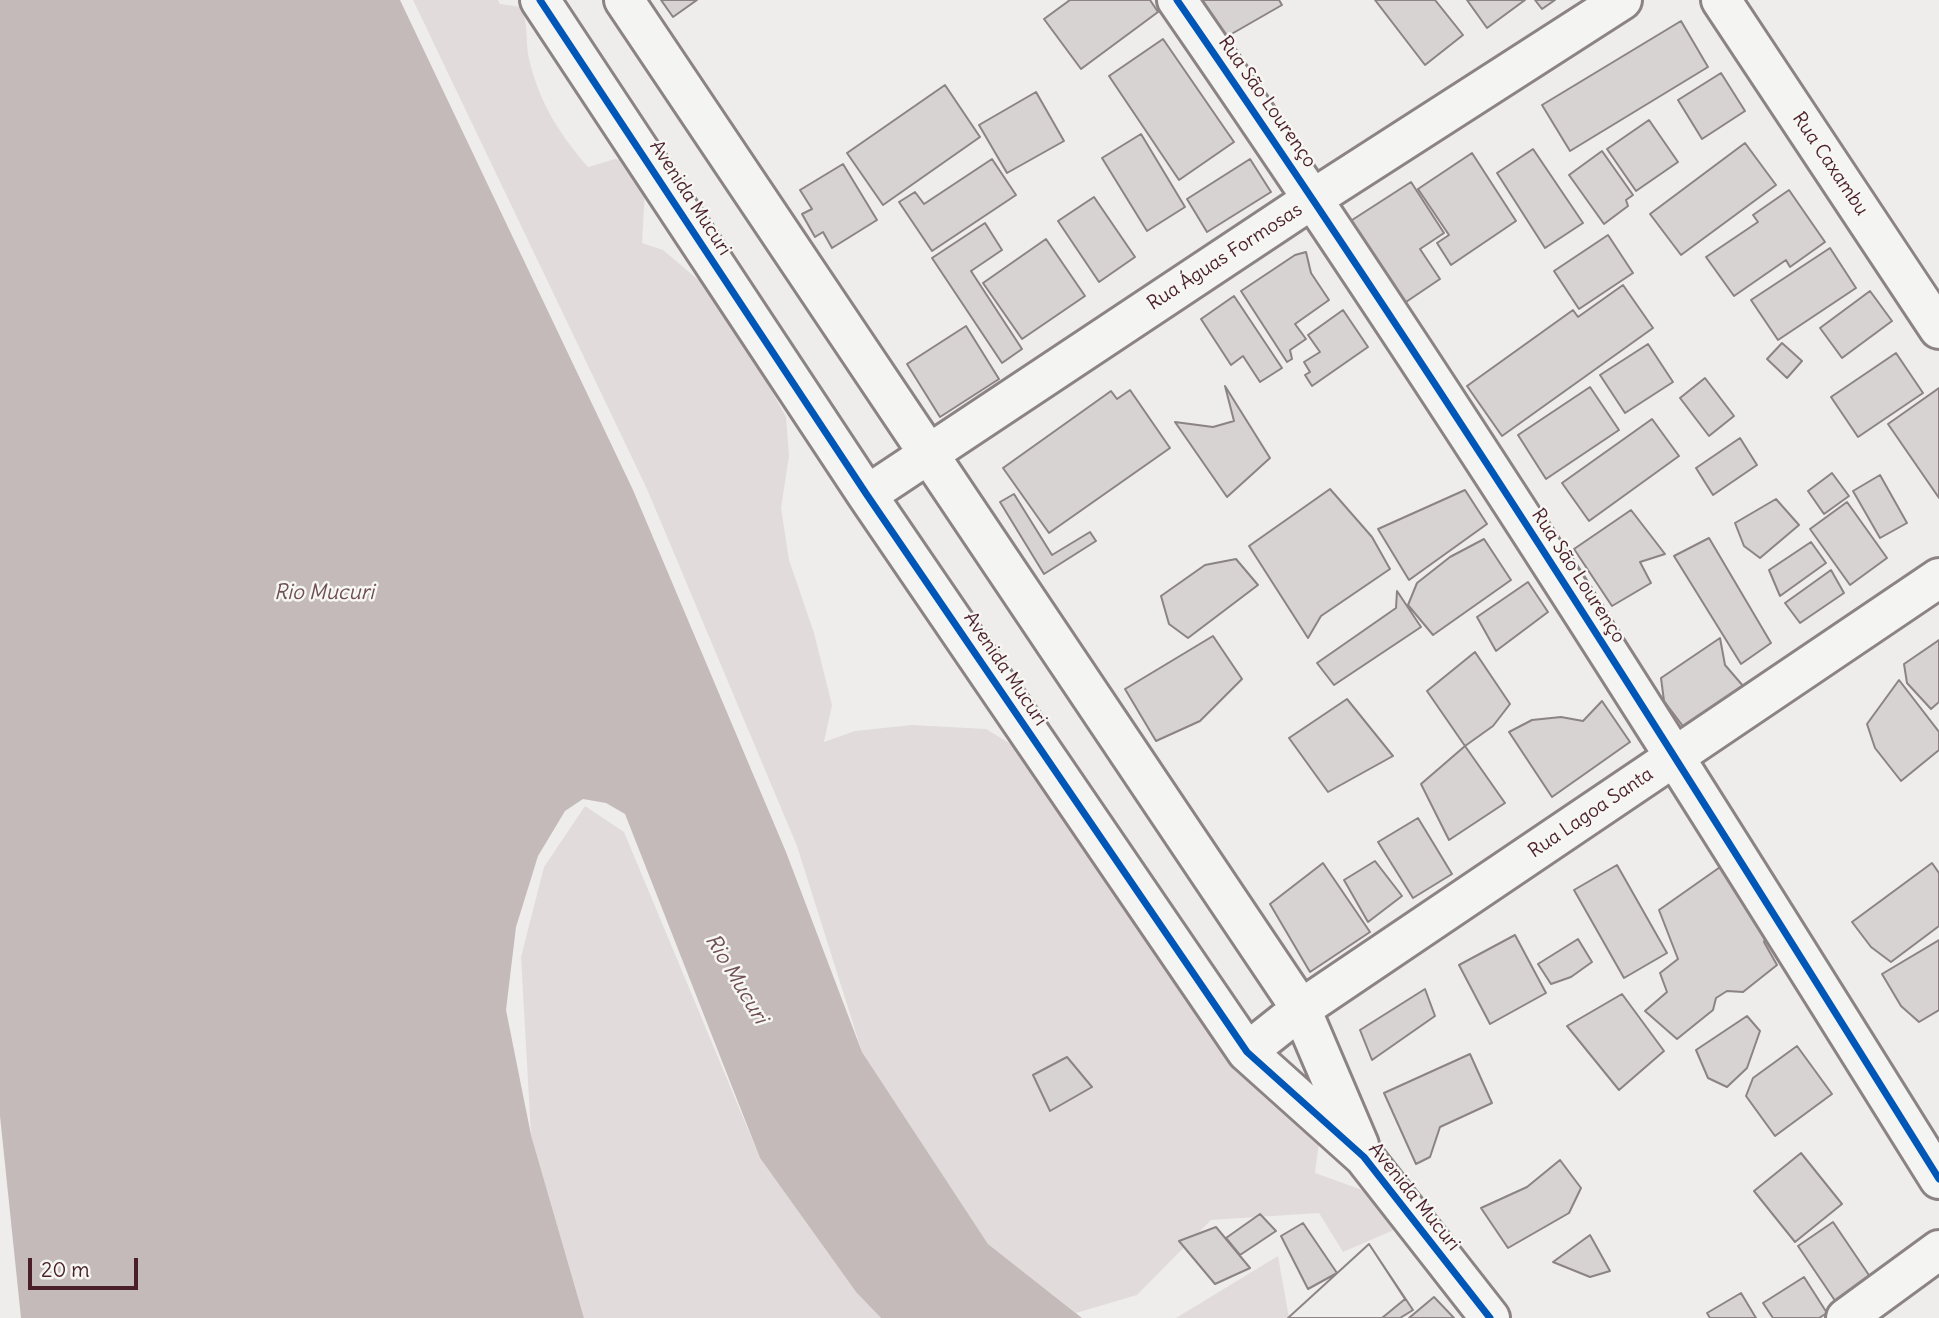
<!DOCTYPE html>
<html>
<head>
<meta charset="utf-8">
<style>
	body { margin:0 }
	#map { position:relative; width:1939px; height:1318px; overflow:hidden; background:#eeedeb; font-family:Delius,sans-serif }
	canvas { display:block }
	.scale { position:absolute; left:28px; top:1258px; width:110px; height:32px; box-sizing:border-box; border:4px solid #4a1f2b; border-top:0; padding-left:9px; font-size:21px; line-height:24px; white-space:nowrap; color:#4a1f2b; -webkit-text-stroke:5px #f6f6f2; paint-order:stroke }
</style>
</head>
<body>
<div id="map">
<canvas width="1939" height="1318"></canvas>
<div class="scale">20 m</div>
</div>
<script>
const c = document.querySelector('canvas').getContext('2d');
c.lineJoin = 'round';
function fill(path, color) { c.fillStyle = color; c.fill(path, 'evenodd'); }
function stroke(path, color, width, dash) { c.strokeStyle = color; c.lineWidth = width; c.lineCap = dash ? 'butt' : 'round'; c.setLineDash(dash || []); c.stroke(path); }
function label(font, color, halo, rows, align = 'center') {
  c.font = font + ' Delius,sans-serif'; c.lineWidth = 5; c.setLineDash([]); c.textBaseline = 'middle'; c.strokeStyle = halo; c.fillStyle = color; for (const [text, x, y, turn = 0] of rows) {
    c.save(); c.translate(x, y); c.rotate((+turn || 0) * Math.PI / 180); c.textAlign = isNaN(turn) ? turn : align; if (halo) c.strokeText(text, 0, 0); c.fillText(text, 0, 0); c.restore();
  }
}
const green = new Path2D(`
	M413,0H498L500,4L521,7C529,25 525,41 529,59C539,102 560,135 588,167L615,159L633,163L645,189L642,243L663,250L709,289L747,346L786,417L789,456L781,508L789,560L814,633L832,705L824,742L855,731L912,725L986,729L1027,754L1072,819L1097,869L1112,878L1320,1135L1315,1173L1379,1196L1396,1229L1343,1252L1319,1213L1211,1220L1137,1295L1076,1313L988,1244L862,1052L797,846L647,489Z
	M585,806L624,832L760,1158L856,1292L881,1318H584L531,1135L521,957L544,867Z
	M1278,1256L1289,1318H1176Z`);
const water = new Path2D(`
	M0,0H400L633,490L786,852L862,1052L988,1244L1082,1318H881L856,1292L760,1158L625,814L606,803L583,799L565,811L538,856L516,927L506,1010L531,1135L584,1318H21L0,1116Z`);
const building = new Path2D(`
	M661,0H697L673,17Z
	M1070,0H1150L1158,12L1081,69L1044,19Z
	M1198,0H1279L1282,5L1221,40Z
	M1375,0H1435L1463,35L1425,65Z
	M1467,0H1525L1487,28Z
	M1535,0H1555L1542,9Z
	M1681,21L1708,67L1570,151L1542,105Z
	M1163,39L1234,142L1179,180L1109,76Z
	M1721,73L1745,111L1702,139L1678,100Z
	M945,85L980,137L883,205L847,153Z
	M1036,92L1064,141L1007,173L979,125Z
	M1649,120L1678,162L1636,191L1607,149Z
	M1141,134L1185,207L1147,231L1102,158Z
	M1745,143L1776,185L1681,255L1650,214Z
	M1533,149L1583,223L1545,248L1497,173Z
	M1602,151L1633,195L1626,200L1628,206L1604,224L1569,175Z
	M1472,153L1516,221L1451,265L1437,243L1449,235L1418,189Z
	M992,159L1016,195L932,251L899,202L915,192L924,204Z
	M1250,159L1271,192L1207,232L1187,199Z
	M843,164L877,220L832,248L823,232L815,237L802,214L812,209L800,190Z
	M1411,182L1444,233L1420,249L1440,279L1403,304L1349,222Z
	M1789,190L1825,242L1790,267L1786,260L1734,296L1706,257L1758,222L1753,215Z
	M1094,197L1135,257L1099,282L1058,221Z
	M985,223L1002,250L971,271L1022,349L1002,363L932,258Z
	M1608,235L1633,273L1579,309L1554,271Z
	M1046,239L1085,296L1022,339L983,283Z
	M1830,248L1856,288L1778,340L1751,300Z
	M1306,252L1311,273L1329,300L1295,324L1306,339L1290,350L1292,359L1287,362L1241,291L1295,255Z
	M1623,285L1653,328L1502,436L1467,386L1573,310L1578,317Z
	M1870,291L1892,321L1842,358L1820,328Z
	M1234,296L1282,368L1260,382L1243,356L1231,365L1201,319Z
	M1343,310L1368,347L1312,386L1305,375L1310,372L1304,362L1320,352L1308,335Z
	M966,326L999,379L940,417L907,364Z
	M1782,343L1802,361L1787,378L1767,359Z
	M1648,344L1673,382L1625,413L1600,375Z
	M1896,353L1923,393L1858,437L1831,397Z
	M1705,378L1734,416L1709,436L1680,398Z
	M1225,386L1270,458L1227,497L1175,422L1213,427L1234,421Z
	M1590,387L1619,430L1546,479L1518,435Z
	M1939,388V498L1888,424Z
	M1130,390L1170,448L1049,533L1003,468L1111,391L1117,399Z
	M1652,419L1679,456L1589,521L1562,483Z
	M1740,438L1757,465L1713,495L1696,468Z
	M1832,473L1849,496L1824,514L1808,491Z
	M1880,475L1907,523L1880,538L1853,491Z
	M1330,489L1372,537L1390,569L1321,616L1308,638L1249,546Z
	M1465,490L1487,524L1409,580L1378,529Z
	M1014,494L1052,555L1090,532L1096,541L1044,574L1000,502Z
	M1776,499L1799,525L1760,558L1744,546L1735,523Z
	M1847,502L1887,558L1850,585L1810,529Z
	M1631,510L1665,554L1640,562L1651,583L1612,606L1574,549Z
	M1709,538L1771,643L1741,664L1674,556Z
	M1484,539L1511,580L1433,635L1408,605L1417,583L1450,557Z
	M1811,542L1826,563L1780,596L1769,570Z
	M1236,559L1258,585L1188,638L1169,624L1161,596L1205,565Z
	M1831,570L1844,593L1800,623L1785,603Z
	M1528,582L1548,612L1496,651L1477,617Z
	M1397,591L1421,627L1334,685L1317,663L1396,608Z
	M1213,636L1242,679L1200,721L1156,741L1125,689Z
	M1720,638L1725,665L1750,694L1688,733L1664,701L1661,678Z
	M1939,640V702L1931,709L1907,683L1904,664Z
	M1475,652L1510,704L1493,726L1465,746L1427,691Z
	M1899,680L1939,732V750L1901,781L1875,748L1867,724Z
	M1347,699L1393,756L1328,792L1289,738Z
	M1602,701L1630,742L1552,797L1509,732L1532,720L1561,717L1583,721Z
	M1465,746L1505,803L1449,840L1421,784Z
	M1418,818L1452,874L1413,898L1378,842Z
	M1375,861L1402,896L1368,922L1344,880Z
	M1323,863L1370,932L1310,972L1270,904Z
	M1932,863L1939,873V926L1891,962L1871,947L1852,922Z
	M1617,865L1667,953L1624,978L1574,890Z
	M1723,865L1767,932L1764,942L1777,965L1743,992L1727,991L1716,998L1713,1010L1677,1039L1645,1011L1667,992L1660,973L1678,959L1659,910Z
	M1515,935L1546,993L1490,1024L1459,965Z
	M1578,939L1592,962L1571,977L1551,984L1538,964Z
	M1939,940V1010L1919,1022L1901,1006L1882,974Z
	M1425,989L1435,1016L1372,1060L1360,1030Z
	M1622,994L1664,1051L1619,1090L1567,1026Z
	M1747,1016L1760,1031L1747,1068L1727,1087L1708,1078L1696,1050Z
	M1797,1046L1832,1094L1775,1136L1746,1096L1753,1078Z
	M1470,1054L1492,1103L1440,1127L1430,1157L1416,1164L1384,1093Z
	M1067,1057L1092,1087L1050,1111L1033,1075Z
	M1801,1153L1842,1204L1795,1242L1754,1191Z
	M1560,1160L1581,1188L1569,1213L1508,1248L1481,1208L1527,1187Z
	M1260,1214L1276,1231L1240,1255L1226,1238Z
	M1833,1222L1877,1287L1842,1311L1798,1246Z
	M1303,1223L1337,1273L1308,1289L1281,1236Z
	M1216,1227L1250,1268L1215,1284L1179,1241Z
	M1590,1235L1610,1271L1590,1277L1553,1262Z
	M1369,1244L1405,1299L1382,1318H1288Z
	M1369,1244L1413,1310L1400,1318H1288Z
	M1804,1277L1827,1313L1819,1318H1773L1763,1303Z
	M1741,1293L1756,1318H1710L1707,1313Z
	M1434,1297L1454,1318H1409Z`);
const minor = new Path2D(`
	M540,0L867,495L1247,1052L1364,1157L1490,1318
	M624,0L1301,1009L1359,1145
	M1177,0C1443,385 1692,782 1939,1179
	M1721,0L1939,329
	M867,495L1314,198L1622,0
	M1247,1052L1301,1009L1939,578
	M1846,1318L1939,1250`);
const cycleway = new Path2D(`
	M540,0L867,495L1247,1052L1364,1157L1490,1318
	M1177,0C1443,385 1692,782 1939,1179`);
const streetNames = [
	["Rua São Lourenço",1267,102,55],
	["Rua Caxambu",1830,164,56],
	["Avenida Mucuri",690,198,57],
	["Rua Águas Formosas",1225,257,-33],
	["Rua São Lourenço",1578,576,57],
	["Avenida Mucuri",1005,669,56],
	["Rua Lagoa Santa",1591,813,-34],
	["Avenida Mucuri",1414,1197,51]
];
const waterNames = [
	["Rio Mucuri",324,593],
	["Rio Mucuri",736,979,59]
];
fill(green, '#e1dcdb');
fill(water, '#c5baba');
fill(building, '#d6d3d2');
stroke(building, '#8c8385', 2);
stroke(minor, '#8c8385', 44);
stroke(minor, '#f4f4f2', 38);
stroke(cycleway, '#0057b8', 7);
label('19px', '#4a1f2b', '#f6f6f2', streetNames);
label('italic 21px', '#6f4e56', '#f6f6f2', waterNames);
</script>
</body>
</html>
